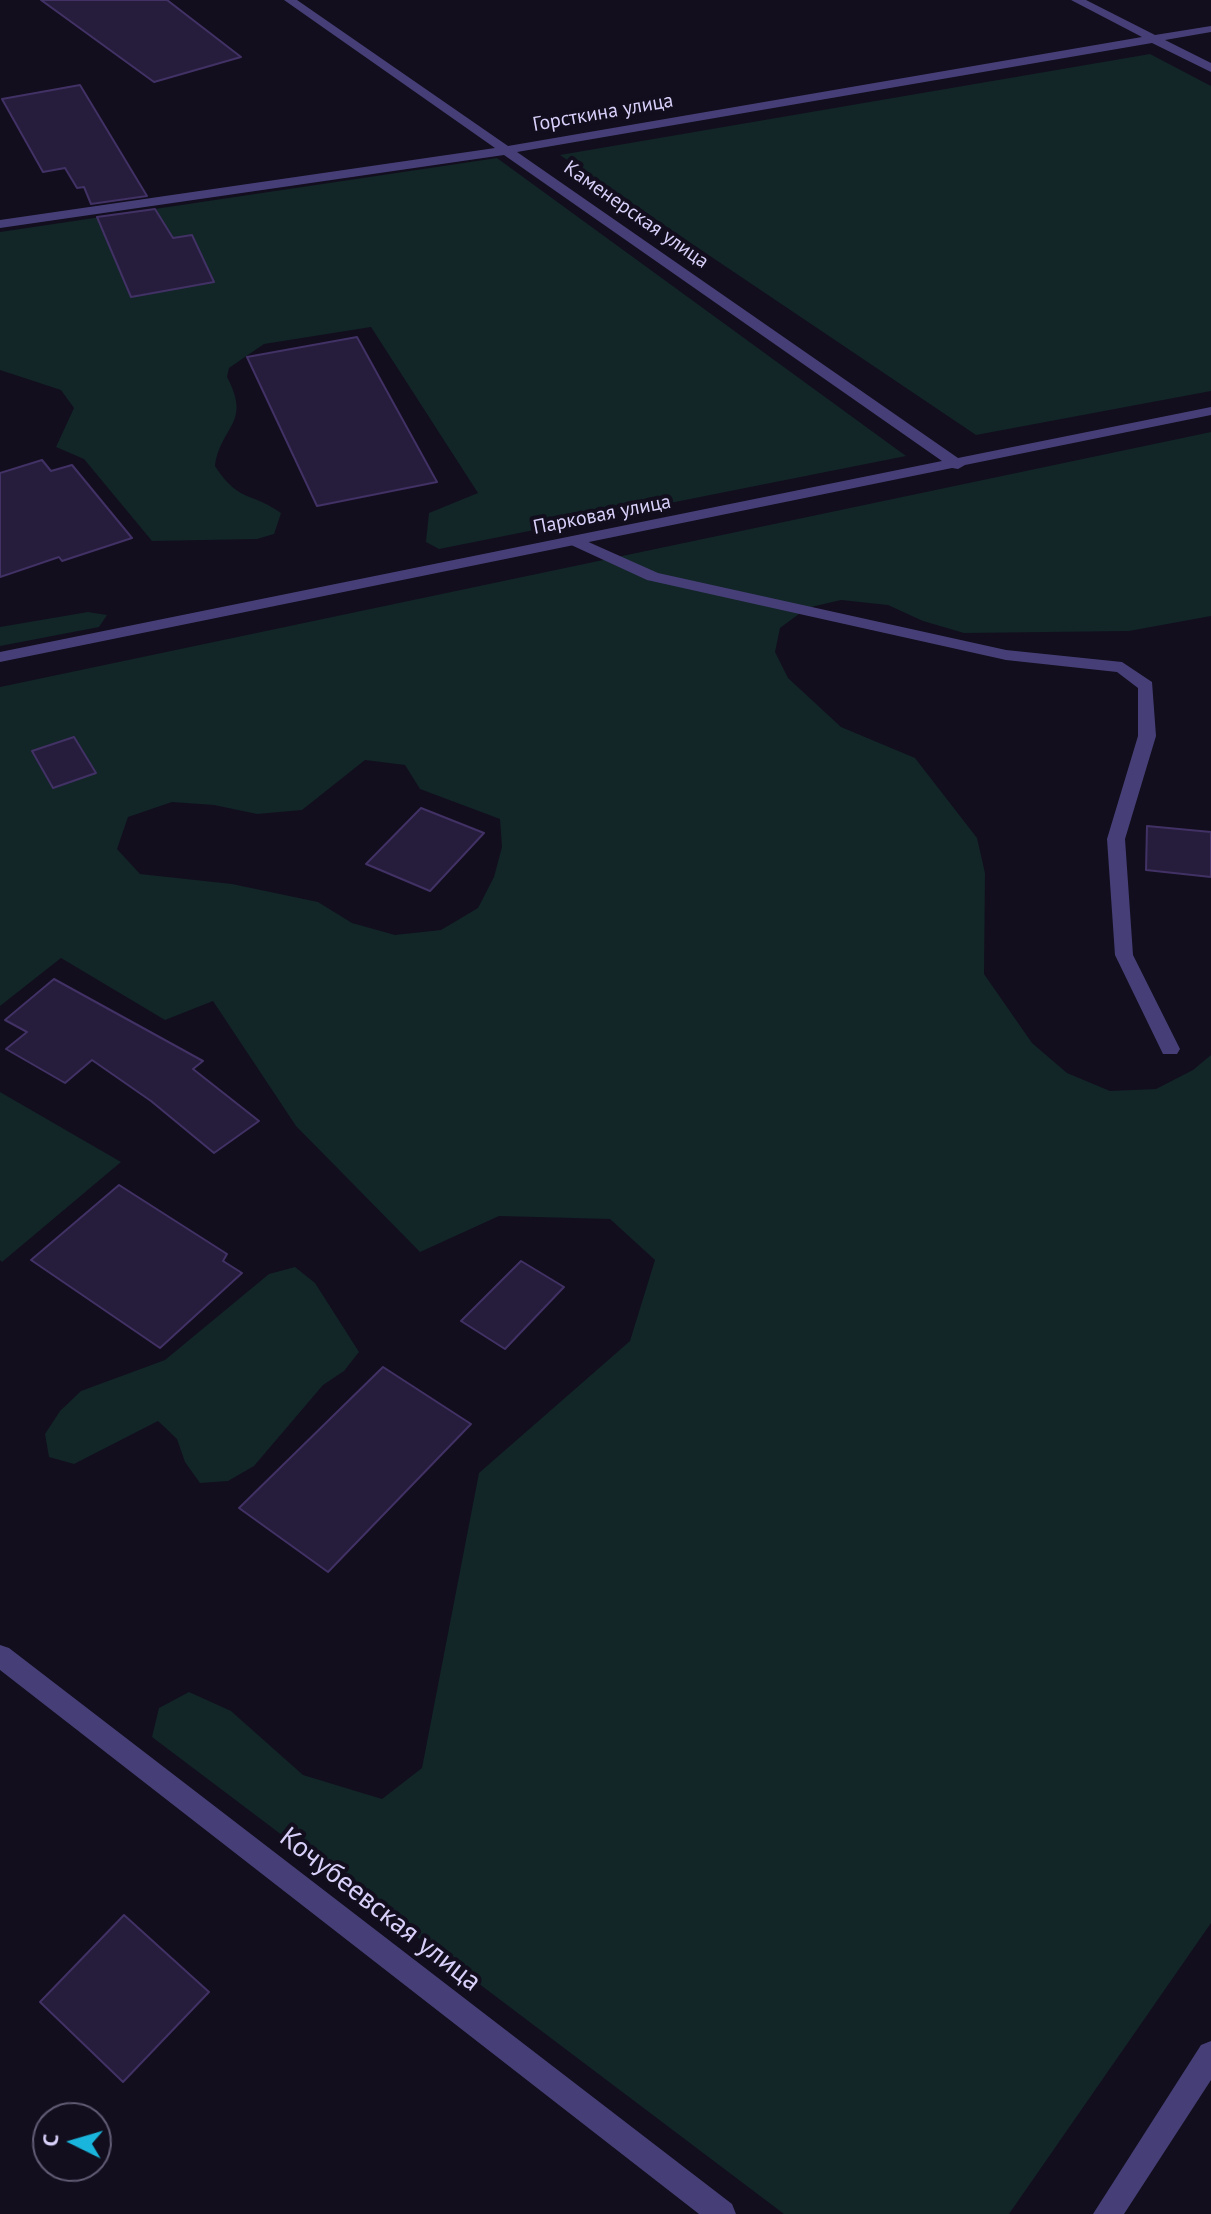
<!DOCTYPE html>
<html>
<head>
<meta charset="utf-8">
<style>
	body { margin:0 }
	#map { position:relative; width:1211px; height:2214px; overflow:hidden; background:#120e1d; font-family:"PT Sans",sans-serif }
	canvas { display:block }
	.north { position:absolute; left:32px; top:2102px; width:80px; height:80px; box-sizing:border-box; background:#120e1d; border:2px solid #625c75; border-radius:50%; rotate:275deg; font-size:22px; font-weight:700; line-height:32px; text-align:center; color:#d9d0fa }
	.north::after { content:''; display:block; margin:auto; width:28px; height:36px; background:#1ab5dc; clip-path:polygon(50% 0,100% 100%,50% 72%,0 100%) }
</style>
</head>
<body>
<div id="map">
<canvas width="1211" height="2214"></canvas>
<div class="north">С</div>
</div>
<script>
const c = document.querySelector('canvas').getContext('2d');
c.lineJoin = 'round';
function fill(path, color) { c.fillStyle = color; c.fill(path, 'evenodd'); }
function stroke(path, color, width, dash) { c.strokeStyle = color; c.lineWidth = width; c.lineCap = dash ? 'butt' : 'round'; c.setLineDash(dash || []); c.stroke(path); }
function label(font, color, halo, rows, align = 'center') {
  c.font = font + ' "PT Sans",sans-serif'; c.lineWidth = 8; c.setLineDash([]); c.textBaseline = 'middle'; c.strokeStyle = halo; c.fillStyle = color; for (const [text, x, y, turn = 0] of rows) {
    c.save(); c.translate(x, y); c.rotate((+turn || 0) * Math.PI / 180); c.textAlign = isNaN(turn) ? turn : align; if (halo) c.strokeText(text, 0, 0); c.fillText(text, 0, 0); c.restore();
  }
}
const green = new Path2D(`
	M1150,54L1211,86V391L976,435L560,155Z
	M497,158L906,456L439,549L426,542L429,513L478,493L371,327L264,344L229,368L227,377C252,424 221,425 215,466C239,503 250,491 281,513L274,534L257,539L152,541L84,459L56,447L74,408L61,390L0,370V232Z
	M1211,432V616L1129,631L964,633L923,621L888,605L841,600L807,608L780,628L775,652L788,678L841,727L915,758L977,838L985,873L984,974L1032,1043L1067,1073L1110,1091L1156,1089L1193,1070L1211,1055V1923L1009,2214H784L152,1737L159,1708L189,1692L231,1711L303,1775L382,1799L422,1768L479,1473L630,1341L655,1260L610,1219L499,1216L420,1252L296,1126L213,1001L165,1020L61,958L0,1006V687ZM365,760L405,765L420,789L500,819L502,847L494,877L478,908L441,930L395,935L352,923L318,902L232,884L140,874L117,849L128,817L172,802L214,805L257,814L302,810Z
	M88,612L107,615L99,627L0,646V627Z
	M0,1092L121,1162L2,1262L0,1260Z
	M295,1267L315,1283L359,1352L344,1371L323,1385L254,1466L228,1481L200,1483L185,1462L177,1439L158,1421L74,1464L49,1457L45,1434L60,1411L81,1391L165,1360L269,1274Z`);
const building = new Path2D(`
	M41,0H167L241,57L154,82Z
	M80,85L147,196L91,204L84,187L77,188L65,168L43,172L2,99Z
	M155,209L173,238L192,235L214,282L131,297L97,217Z
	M357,337L437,482L317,506L247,357Z
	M42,460L51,471L72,465L132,538L62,561L59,557L0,577V473Z
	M74,737L96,773L53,788L32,751Z
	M421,808L484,833L430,891L366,864Z
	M1147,826L1211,832V877L1146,870Z
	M54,979L203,1061L193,1069L259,1121L214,1153L151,1101L92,1060L65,1083L6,1049L27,1032L5,1020Z
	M119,1185L227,1254L223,1261L242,1273L160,1348L31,1260Z
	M521,1261L564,1287L505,1349L461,1321Z
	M383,1367L471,1424L328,1572L239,1508Z
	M124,1915L209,1992L123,2082L40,2002Z`);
const lane = new Path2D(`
	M575,536L658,573L1006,650L1122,662L1152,682L1156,736L1125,839L1133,955L1180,1049L1177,1054H1163L1115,955L1107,839L1138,736V688L1117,672L1006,660L647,580L569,544V538Z`);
const street = new Path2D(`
	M284,0H297L508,146L1142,37L1071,0H1086L1155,35L1211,26V32L1165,40L1211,63V72L1152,43L517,152L958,458L1211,407V415L965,465L958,469L952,468L0,662V652L942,461L504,155L0,228V220L495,148Z
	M0,1645L9,1648L732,2204L736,2214H699L0,1670Z
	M1211,2041V2080L1124,2214H1093L1201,2045Z`);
const farStreetnames = [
	["Горсткина улица",603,113,-10],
	["Каменерская улица",636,215,35],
	["Парковая улица",602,515,-11]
];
const nearStreetnames = [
	["Кочубеевская улица",380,1910,38]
];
fill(green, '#122527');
fill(building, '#261d3c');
stroke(building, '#413165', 2);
fill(lane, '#463f77');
fill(street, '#463f77');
label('20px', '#d9d0fa', '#120e1d', farStreetnames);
label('28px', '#d9d0fa', '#120e1d', nearStreetnames);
</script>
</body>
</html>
